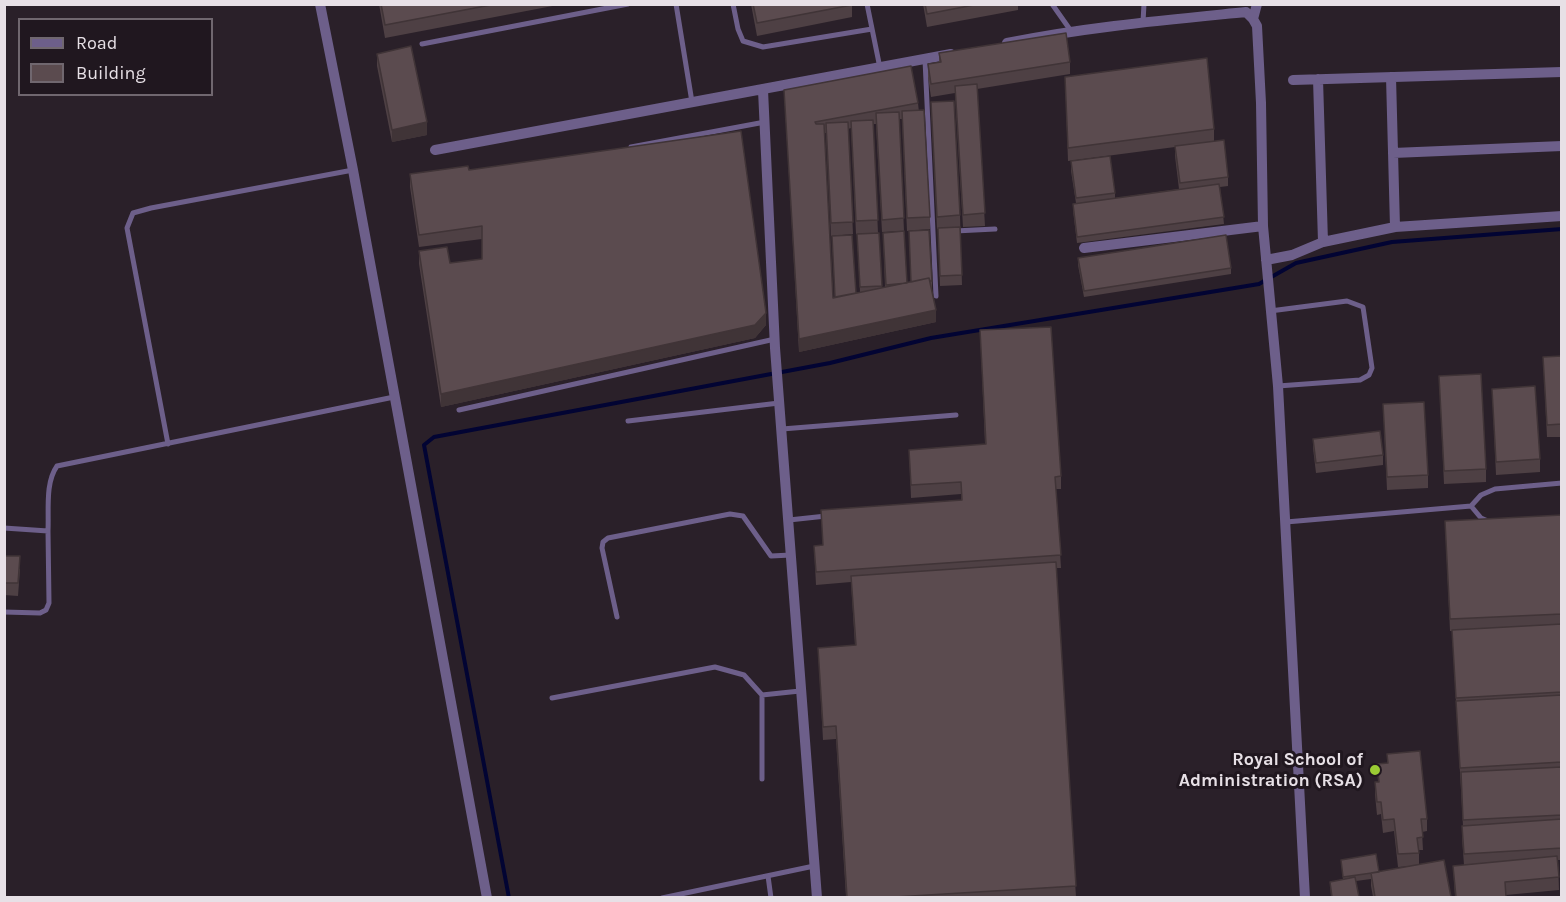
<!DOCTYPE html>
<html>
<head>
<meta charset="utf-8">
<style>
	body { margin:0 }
	#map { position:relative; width:1566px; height:902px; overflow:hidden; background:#2a2029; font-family:Karla,sans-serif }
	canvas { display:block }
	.frame { position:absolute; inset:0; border:6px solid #e7e0e6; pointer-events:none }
	.legend { position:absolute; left:18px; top:18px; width:195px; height:78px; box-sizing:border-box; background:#20171f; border:2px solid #70676f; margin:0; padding:8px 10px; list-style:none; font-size:18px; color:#e7e0e6 }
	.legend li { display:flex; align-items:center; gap:12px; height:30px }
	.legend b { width:30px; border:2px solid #70676f }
</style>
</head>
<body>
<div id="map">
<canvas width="1566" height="902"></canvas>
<div class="frame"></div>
<ul class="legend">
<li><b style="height:8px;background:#6d5f8a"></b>Road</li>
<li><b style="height:16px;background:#5b4b4f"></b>Building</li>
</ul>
</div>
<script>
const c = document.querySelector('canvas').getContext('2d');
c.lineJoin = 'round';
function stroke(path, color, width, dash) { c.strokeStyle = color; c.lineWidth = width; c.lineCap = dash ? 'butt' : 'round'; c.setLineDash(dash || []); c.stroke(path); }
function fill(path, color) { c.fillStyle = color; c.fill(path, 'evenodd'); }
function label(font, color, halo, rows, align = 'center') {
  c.font = font + ' Karla,sans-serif'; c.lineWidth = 6; c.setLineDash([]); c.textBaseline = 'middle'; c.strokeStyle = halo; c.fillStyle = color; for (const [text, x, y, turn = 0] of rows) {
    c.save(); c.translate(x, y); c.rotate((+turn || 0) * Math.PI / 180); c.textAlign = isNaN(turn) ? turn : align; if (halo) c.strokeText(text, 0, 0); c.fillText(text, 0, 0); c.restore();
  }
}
const stream = new Path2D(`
	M509,898L424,445L434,437L830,363L931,338L1259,284L1296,263L1392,242L1562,229`);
const lane = new Path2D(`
	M676,4L692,102
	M733,4L738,29L743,41L763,47L872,29
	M867,4L880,68
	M1052,4L1071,31
	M1143,22L1144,4
	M422,44L628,4
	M925,60L936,296
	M631,147L765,122
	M955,231L995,229
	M1270,311L1347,301L1363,307L1372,368L1369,375L1360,380L1278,386
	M459,410L775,339
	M628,421L779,403
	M782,429L956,415
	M168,444L127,228L133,213L151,208L353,170
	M1471,506L1481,518L1490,522
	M789,520L826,516
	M1286,522L1471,506L1481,495L1495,489L1562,483
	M4,528L48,531L49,603L46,610L40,613L4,612
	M48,531C49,510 45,483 57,466L394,397
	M617,617L602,548L603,542L608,538L730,514L743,516L771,556L791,555
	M552,698L715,667L744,675L762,695L800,691
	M762,779V695
	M768,876L771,898
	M662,898L814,866`);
const street = new Path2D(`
	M320,4L353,170L487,898
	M1253,19L1257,4
	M1007,43C1086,27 1166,20 1246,12L1253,19L1257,26L1261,103L1263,226L1278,386L1305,898
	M1391,77L1395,227
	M1318,79L1323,242
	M1293,80L1562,72
	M763,90L775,348L817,898
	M435,150L951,54
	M1393,153L1562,146
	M1084,248L1263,226
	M1266,260L1292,255L1323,242L1395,227L1562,216`);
const wall = new Path2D(`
	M379,4H563L385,38Z
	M751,4H852V17L757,36Z
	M923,4H1018V10L927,27Z
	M939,53L1070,62V74L977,89L985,226L963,227L955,93L931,97L928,77V64L939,62Z
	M377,54L427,135L392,142L377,66Z
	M1065,77L1214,129V141L1228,177V186L1220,187L1224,224L1077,243L1073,210V204L1076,203L1071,171V161L1115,193V198L1179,189L1175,156V147L1068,161Z
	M784,90L918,103L930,217V229L907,231L902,119H899L904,231L882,232L876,124H873L878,233H879L882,288L885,287L883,233L907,283L911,282L909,231L932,281V290L936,322L799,352ZM851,128L856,234L876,233L857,234L860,292L856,293L832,236L835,298H833L824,133H826L831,236L853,234L848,129Z
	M931,102L960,215L962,285L940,286L938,229H937Z
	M469,170L766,325L755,338L441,407L419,264V251L450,263L482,259V239L419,247L410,187V174Z
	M1078,258L1231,268V274L1084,297L1078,265Z
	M980,330L1061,476V489H1056L1061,568H1056L1076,897H846L836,739L823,740L818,648L855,646L851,582L816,585L814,546H823L821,510L961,500V494L911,498L909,450L985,444Z
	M1562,356V437H1547L1543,357Z
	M1439,376L1486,469V482L1444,484Z
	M1492,389L1540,459V472L1496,475Z
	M1383,404L1428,475V488L1387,490Z
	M1313,439L1383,455V465L1316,473L1313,448Z
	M1562,515V860H1558L1559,890L1506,895V897H1455L1453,866L1464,865L1462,838V826H1463L1452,631H1450L1445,521Z
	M4,556L20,569L18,596L4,595Z
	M1387,754L1427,819V831L1422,832L1423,850H1419V865L1451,897H1373L1371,886V879L1356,881L1359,897H1331L1330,882L1343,879L1341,860L1379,872L1414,866L1398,867L1394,831L1383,833L1381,814L1377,815L1375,795V782H1378L1377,764L1387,763Z`);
const shadedWall = new Path2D(`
	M427,122V135L392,142V130Z
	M936,310V322L799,352V339Z
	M766,313V325L755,338L441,407V394Z`);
const building = new Path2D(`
	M381,4H496L385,25Z
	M753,4H852V5L757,23Z
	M925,4H979L927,14Z
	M1066,33L1070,62L931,84L928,64L941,62L939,53Z
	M411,46L427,122L392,130L377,54Z
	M1207,58L1214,129L1068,148L1065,77Z
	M911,66L918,103L815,122L816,124H824L833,298L929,278L936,310L799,339L784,90Z
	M977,84L985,213L963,215L955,86Z
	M954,101L960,215L937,217L931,102Z
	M924,110L930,217L907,218L902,111Z
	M899,112L904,218L882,220L876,113Z
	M873,120L878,220L856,221L851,121Z
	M848,122L853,222L831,223L826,123Z
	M741,131L766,313L755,325L441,394L419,251L447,247L450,263L482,259V226L419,235L410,174L468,166L469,170Z
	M1224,140L1228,177L1180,183L1175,146Z
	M1110,156L1115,193L1076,198L1071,161Z
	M1219,184L1224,217L1077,237L1073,204Z
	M960,227L962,275L940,276L938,228Z
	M929,230L932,281H930L929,278L911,282L909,231Z
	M904,231L907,283L886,285L883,233Z
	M879,233L882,286L860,287L857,234Z
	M852,235L856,293L835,297L832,236Z
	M1226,235L1231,268L1084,291L1078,258Z
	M1051,327L1061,476L1055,477L1061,555L816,572L814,546L823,545L821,510L962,500L961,482L911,485L909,450L986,444L980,330Z
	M1562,356V424L1547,425L1543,357Z
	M1481,374L1486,469L1444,471L1439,376Z
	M1535,386L1540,459L1496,462L1492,389Z
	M1424,402L1428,475L1387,477L1383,404Z
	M1380,431L1383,455L1316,463L1313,439Z
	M1562,515V614L1450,619L1445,521Z
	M4,556H20L18,583H4Z
	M1056,562L1076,886L895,897H847L836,726L823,727L818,648L856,645L851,576Z
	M1562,624V692L1456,698L1452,630Z
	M1562,695V762L1460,768L1456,701Z
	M1420,751L1427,819H1421L1423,837L1417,838L1419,853L1398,854L1394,819L1383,820L1381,802H1377L1375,782H1379L1377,764L1388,763L1387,754Z
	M1562,767V815L1463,820L1461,772Z
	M1562,819V848L1464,854L1462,826Z
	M1376,854L1379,872L1343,877L1341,860Z
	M1557,856L1559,877L1505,882L1506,897H1456L1453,866Z
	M1444,860L1451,897H1375L1371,873Z
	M1355,877L1359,897H1332L1330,882Z`);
const markers = [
	[1375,770,6,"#9acb34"]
];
const poiNames = [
	["Royal School of",1363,760],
	["Administration (RSA)",1363,781]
];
stroke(stream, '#020433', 4);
stroke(lane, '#6d5f8a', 5);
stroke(street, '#6d5f8a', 10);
fill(wall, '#4e4044');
fill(shadedWall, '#403437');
fill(building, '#5b4b4f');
stroke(building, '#403437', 1.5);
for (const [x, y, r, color] of markers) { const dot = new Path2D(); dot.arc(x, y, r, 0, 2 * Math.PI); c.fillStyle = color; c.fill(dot); stroke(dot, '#20171f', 2); }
label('bold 18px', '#e7e0e6', '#20171f', poiNames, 'right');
</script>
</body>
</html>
